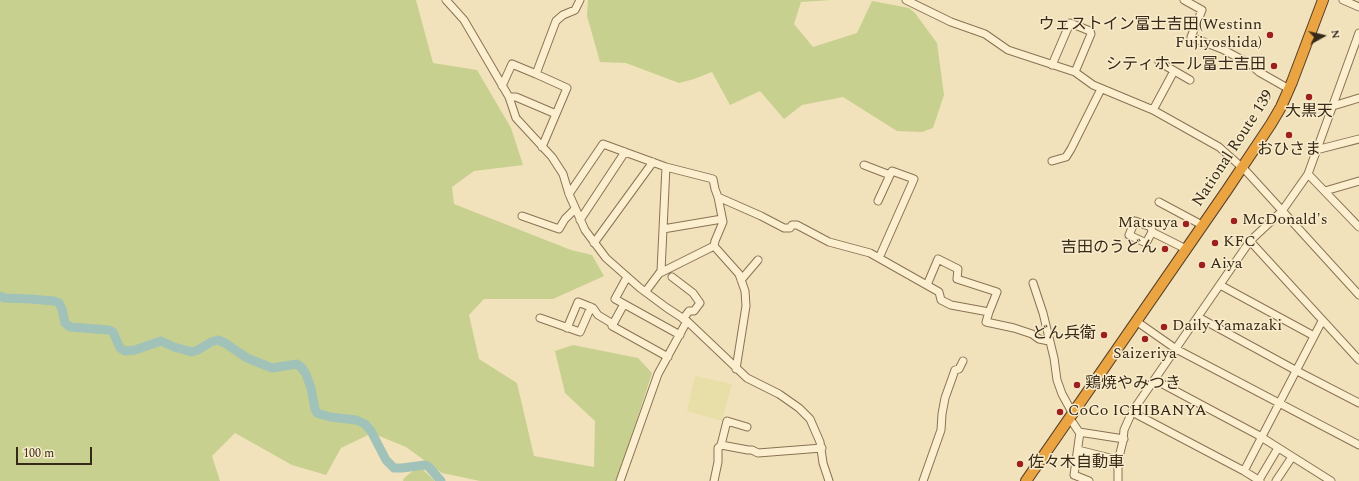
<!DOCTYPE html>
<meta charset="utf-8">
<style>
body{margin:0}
#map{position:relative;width:1359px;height:481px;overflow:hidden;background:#f1e2bb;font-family:Spectral,serif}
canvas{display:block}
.north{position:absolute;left:1303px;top:16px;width:40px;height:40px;-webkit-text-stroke:3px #f8eccb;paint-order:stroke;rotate:82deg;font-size:11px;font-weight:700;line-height:16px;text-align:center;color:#37291a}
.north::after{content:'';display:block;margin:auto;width:14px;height:18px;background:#37291a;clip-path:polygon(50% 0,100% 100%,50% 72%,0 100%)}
.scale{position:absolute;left:16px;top:447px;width:76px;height:18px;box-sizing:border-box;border:2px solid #37291a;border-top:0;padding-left:5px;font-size:12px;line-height:14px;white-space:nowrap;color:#37291a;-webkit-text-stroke:3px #f8eccb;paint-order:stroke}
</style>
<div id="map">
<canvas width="1359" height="481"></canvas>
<div class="north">N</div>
<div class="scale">100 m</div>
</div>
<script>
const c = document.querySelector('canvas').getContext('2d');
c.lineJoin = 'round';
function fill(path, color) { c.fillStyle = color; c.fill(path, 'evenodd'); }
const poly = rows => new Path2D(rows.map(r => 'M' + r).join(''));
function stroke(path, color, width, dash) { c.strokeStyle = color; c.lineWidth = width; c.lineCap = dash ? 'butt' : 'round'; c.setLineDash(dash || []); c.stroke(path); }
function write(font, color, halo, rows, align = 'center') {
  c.font = font + ' Spectral,"Noto Sans JP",serif'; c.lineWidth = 3; c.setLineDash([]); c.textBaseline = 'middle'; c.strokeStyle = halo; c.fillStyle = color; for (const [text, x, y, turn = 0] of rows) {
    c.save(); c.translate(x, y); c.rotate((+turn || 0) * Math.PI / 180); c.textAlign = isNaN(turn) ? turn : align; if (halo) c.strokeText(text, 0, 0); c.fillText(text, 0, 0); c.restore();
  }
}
fill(poly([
 [695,376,732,384,722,421,687,411]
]), '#e8dfa8');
fill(poly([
 [0,0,416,0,433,63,477,70,511,128,523,165,474,171,452,187,454,204,571,250,592,255,604,276,553,299,484,299,469,315,479,359,517,383,534,456,594,467,595,421,565,393,555,351,573,345,638,358,652,373,617,481,480,481,442,473,406,447,372,433,341,448,326,475,292,465,235,433,212,456,220,481,0,481],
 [588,0,831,0,801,2,794,24,813,47,857,33,872,1,909,8,915,13,937,43,944,95,933,128,922,132,897,131,843,97,802,105,784,119,760,91,730,105,712,72,694,79,679,83,626,63,600,62,587,16],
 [419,466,435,481,403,481,404,478]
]), '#c7d08e');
stroke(poly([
 [0,296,4,298,30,299,54,301,59,303,62,309,65,323,70,327,109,330,113,332,120,348,125,351,135,350,161,341,174,347,192,352,198,350,211,342,218,340,225,343,247,358,272,368,297,364,302,368,306,374,311,388,315,409,317,413,330,417,356,420,365,424,371,431,386,460,394,468,402,468,425,465,429,467,441,481]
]), '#a0c2b8', 9);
const minor = poly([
 [446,0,464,20,509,97,516,118,552,157,563,174,569,194,585,230,606,258,640,288,667,308,687,321,747,378,779,394,799,408,810,419,820,442,823,463,829,481],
 [906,0,951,22,985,34,1008,50,1075,72,1093,85,1153,110,1219,147,1246,171,1359,295],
 [1184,0,1202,10,1191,37,1222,49,1250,64,1259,72,1289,89],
 [1343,0,1359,7],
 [1159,62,1190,80],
 [1052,65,1070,23,1090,31,1091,34,1075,72],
 [502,86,512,64,536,74,556,21,563,15,575,10,580,0],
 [509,97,516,97,556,114,567,88,536,74],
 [1333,106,1359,98],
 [1153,110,1174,71],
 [542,147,556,114],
 [1316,150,1359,139],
 [1052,161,1066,157,1071,149,1101,89],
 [864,165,890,175,892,171,914,179,879,258],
 [1308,174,1359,227],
 [1325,191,1359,181],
 [569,194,603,144,666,167,713,179,715,189,718,197,723,222,715,241,714,246,739,274,745,291,746,306,736,369],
 [718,197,761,216,784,228,790,228,792,225,797,225,829,242,870,253,939,292,941,300,951,305,989,312,986,322,1014,328,1032,334,1039,339,1049,341],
 [878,201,890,175],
 [1159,202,1202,225],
 [522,216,559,229,565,219,575,209],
 [580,220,625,152],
 [663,229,722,219],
 [1152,232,1146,243,1129,235,1135,221,1151,227,1152,232,1186,249],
 [1250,241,1359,360],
 [594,243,653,162],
 [660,273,714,246],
 [627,277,615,299,680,335],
 [672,277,693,293,700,303,694,311,689,311,683,319],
 [741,280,758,260],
 [1033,283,1043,313,1054,358,1057,380,1062,394,1073,414],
 [927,285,938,259,958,269,957,279,997,292,989,312],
 [1220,285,1314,336],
 [646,291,661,271,666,167],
 [624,304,612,326,668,357],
 [1198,317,1297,371,1359,403],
 [540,318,580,332,591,307],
 [1136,321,1176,349,1359,445],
 [567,328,578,302,593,308,598,315,613,324],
 [1155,380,1258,435,1331,481],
 [1132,412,1244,471,1260,481],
 [1073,423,1079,432,1124,439],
 [1080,432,1074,475,1089,481],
 [721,445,748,450,752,450,758,453,822,448],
 [1078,450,1118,460],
 [1244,471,1322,321],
 [1259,480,1278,448],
 [620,481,658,374,687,321],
 [714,481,718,462,718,448,721,445,727,421,747,427],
 [923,481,941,430,942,414,945,398,955,370,959,369,963,361],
 [1118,481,1118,461,1123,441,1124,430,1132,412,1250,241,1282,211,1308,174,1359,33],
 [1276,481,1292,457]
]);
const highway = poly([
 [1026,481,1227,190,1271,124,1281,107,1292,82,1323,0]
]);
stroke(minor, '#8a7254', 9);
stroke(highway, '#573f29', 12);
stroke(minor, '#fcefcf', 7);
stroke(highway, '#eaa442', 10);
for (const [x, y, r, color] of [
 [1270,35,4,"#9e201e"],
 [1274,66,4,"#9e201e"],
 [1309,97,4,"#9e201e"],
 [1289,135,4,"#9e201e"],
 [1234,221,4,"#9e201e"],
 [1186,224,4,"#9e201e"],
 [1215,243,4,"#9e201e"],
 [1165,249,4,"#9e201e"],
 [1202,265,4,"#9e201e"],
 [1164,327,4,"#9e201e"],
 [1104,335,4,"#9e201e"],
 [1145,339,4,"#9e201e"],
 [1077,385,4,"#9e201e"],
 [1060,412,4,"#9e201e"],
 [1020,464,4,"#9e201e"]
]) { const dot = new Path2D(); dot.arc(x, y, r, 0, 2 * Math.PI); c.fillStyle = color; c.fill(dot); stroke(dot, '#f8eccb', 1.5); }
write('16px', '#37291a', '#f8eccb', [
 ["ウェストイン富士吉田(Westinn",1262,26,"right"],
 ["Fujiyoshida)",1262,44,"right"],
 ["シティホール富士吉田",1266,66,"right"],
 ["大黒天",1309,113,"center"],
 ["おひさま",1289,151,"center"],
 ["McDonald's",1242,221],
 ["Matsuya",1178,224,"right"],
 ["KFC",1223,243],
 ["吉田のうどん",1157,249,"right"],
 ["Aiya",1210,265],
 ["Daily Yamazaki",1172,327],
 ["どん兵衛",1096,335,"right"],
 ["Saizeriya",1145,355,"center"],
 ["鶏焼やみつき",1085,385],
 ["CoCo ICHIBANYA",1068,412],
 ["佐々木自動車",1028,464]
], 'left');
write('16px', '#37291a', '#f8eccb', [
 ["National Route 139",1234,149,-57]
]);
</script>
